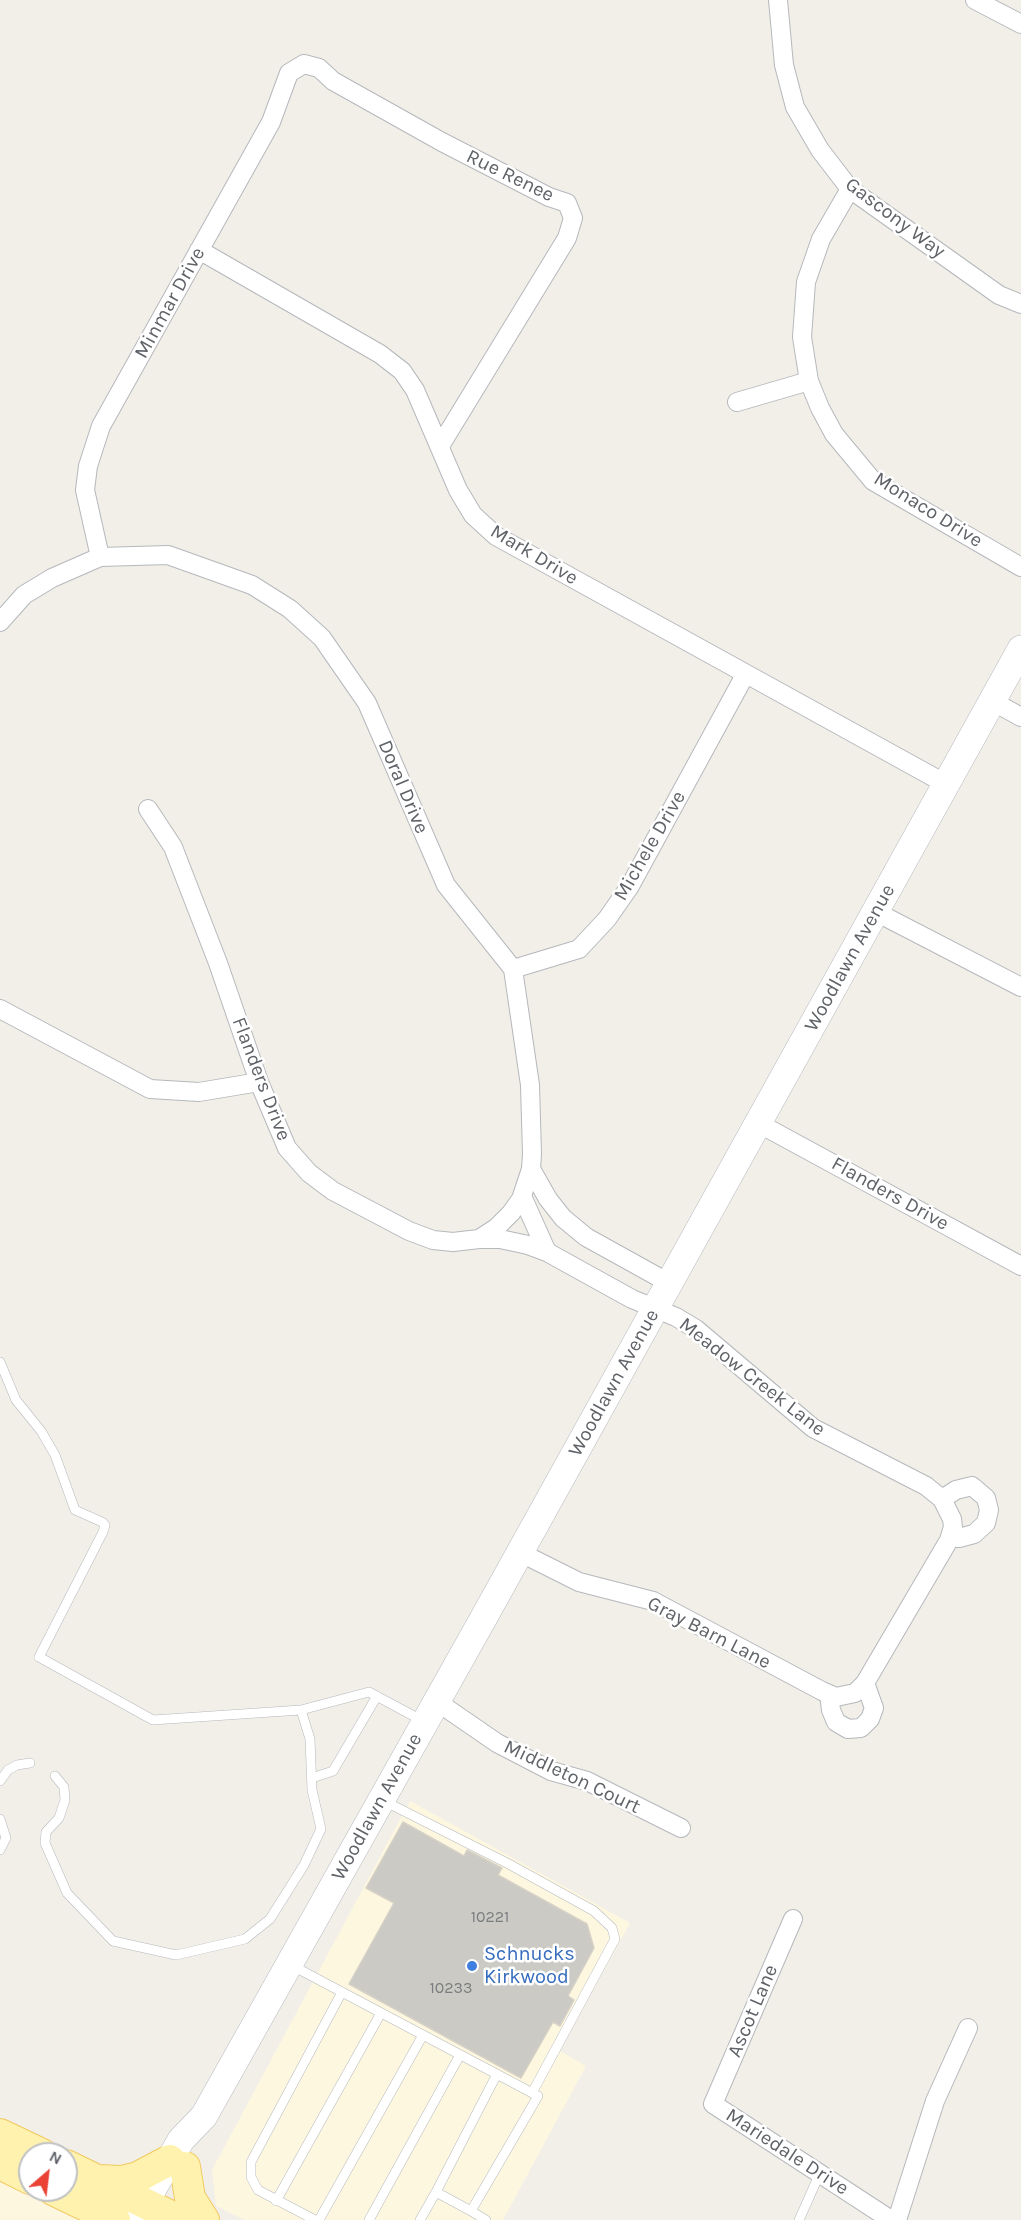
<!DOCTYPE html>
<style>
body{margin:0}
#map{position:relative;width:1021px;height:2220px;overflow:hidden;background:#f1efe8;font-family:Karla,sans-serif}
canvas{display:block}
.north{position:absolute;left:18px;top:2142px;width:60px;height:60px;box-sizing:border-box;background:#fff;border:2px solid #bfc1c3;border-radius:50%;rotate:28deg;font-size:16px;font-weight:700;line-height:24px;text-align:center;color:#5f6368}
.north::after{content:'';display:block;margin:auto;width:21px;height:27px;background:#ea4335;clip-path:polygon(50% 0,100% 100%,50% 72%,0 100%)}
</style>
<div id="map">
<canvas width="1021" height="2220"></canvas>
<div class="north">N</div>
</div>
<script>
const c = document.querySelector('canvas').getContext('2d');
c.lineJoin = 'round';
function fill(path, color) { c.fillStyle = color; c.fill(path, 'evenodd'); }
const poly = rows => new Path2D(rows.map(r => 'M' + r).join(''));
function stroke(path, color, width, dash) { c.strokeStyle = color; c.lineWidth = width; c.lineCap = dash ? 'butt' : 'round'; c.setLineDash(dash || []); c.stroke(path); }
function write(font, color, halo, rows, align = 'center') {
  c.font = font + ' Karla,sans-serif'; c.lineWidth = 5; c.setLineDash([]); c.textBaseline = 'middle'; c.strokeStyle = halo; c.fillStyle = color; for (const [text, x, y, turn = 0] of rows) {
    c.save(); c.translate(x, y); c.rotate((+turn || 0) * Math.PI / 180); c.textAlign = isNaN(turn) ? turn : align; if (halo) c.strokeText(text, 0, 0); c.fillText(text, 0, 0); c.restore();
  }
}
fill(poly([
 [410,1801,630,1923,560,2051,586,2066,503,2220,245,2220,216,2206,212,2170],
 [0,2174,69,2208,83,2220,0,2220]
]), '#fef7e0');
const building = poly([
 [403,1822,464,1856,467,1850,502,1868,498,1875,587,1924,594,1948,568,1996,574,2000,560,2026,553,2022,521,2078,349,1984,394,1903,366,1888,403,1822]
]);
fill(building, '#cccac5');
stroke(building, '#d6d1c6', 1.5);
const lane = poly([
 [0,1362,16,1400,41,1431,55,1455,75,1510,102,1522,105,1525,103,1532,39,1657,153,1720,301,1710],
 [55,1776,64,1787,65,1800,59,1818,46,1832,45,1843,67,1893,113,1941,176,1955,245,1939,270,1919,304,1865,321,1829,312,1790,310,1739,301,1710,369,1692,423,1721],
 [312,1778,333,1771,377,1696],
 [0,1781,8,1770,17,1765,30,1763],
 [384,1801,507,1863,594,1911,612,1928,615,1939,532,2093],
 [0,1819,6,1838,0,1850],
 [291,1965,538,2096,471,2211,436,2192,420,2220],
 [436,2192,497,2074],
 [276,2201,381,2013],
 [471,2211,486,2220],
 [315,2220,258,2190,251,2177,251,2162,342,1992],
 [319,2220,423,2035],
 [369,2220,460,2055],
 [799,2220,820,2173]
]);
const street = poly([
 [778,0,784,65,795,107,820,150,850,189,999,295,1021,304],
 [975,0,1021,24],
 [850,189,821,239,806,282,802,337,809,381,820,408,834,434,873,481,1021,567],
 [199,250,380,354,402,371,415,390,458,490,473,515,496,536,946,784],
 [737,402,809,381],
 [100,557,85,490,88,466,101,426,271,122,289,73,304,64,319,68,333,81,442,142,549,197,567,203,573,218,567,238,440,446],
 [0,622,24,595,52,578,100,557,168,555,252,585,290,609,322,638,367,703,446,885,513,969,530,1085,532,1154,531,1169,521,1199,511,1213,496,1228,479,1239,453,1242,433,1240,409,1231,333,1191,309,1173,287,1148,259,1082,218,963,173,847,148,809],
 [992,701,1021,717],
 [876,912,1021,987],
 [513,969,579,949,607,919,630,886,745,675],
 [0,1009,150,1089,199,1092,259,1082],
 [758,1123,1021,1266],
 [531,1169,548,1199,563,1218,586,1237,669,1283],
 [522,1196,547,1252],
 [479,1239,500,1239,528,1245,547,1252,632,1299,676,1317,696,1329,813,1428,926,1486,942,1499,952,1519,953,1527,949,1540,865,1683,855,1693,836,1697,822,1691,653,1601,579,1582,519,1552],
 [942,1499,956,1490,972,1486,986,1498,989,1510,986,1523,974,1534,959,1538,950,1537],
 [829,1694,831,1710,836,1722,848,1729,861,1728,870,1719,874,1708,865,1683],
 [436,1701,497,1743,551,1771,587,1781,681,1828],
 [793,1919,713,2104,891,2220],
 [897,2220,935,2101,968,2028]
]);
const secondary = poly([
 [135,2220,181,2140,204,2116,483,1619,1021,649]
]);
const primary = poly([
 [0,2134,42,2154],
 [0,2164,30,2179],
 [66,2165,179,2220],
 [185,2167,190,2198,204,2220],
 [99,2180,121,2181,138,2177,170,2160],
 [53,2190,115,2220]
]);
stroke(lane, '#b5b8bc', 10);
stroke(street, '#b5b8bc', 20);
stroke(secondary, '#b6babf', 28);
stroke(primary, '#f2c960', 32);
stroke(lane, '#fff', 9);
stroke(street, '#fff', 18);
stroke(secondary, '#fff', 27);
stroke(primary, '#fff2af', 30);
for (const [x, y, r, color] of [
 [472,1966,6,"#3f7fe0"]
]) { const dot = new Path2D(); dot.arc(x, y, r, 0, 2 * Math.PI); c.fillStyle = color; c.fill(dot); stroke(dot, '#fff', 2); }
write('16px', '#7a7d7f', null, [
 ["10221",490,1917],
 ["10233",451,1988]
]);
write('20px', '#5f6368', '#fff', [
 ["Rue Renee",510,176,26],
 ["Gascony Way",895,218,37],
 ["Minmar Drive",170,303,-61],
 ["Monaco Drive",928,510,32],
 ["Mark Drive",534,555,31],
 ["Doral Drive",403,787,67],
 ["Michele Drive",650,846,-60],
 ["Woodlawn Avenue",850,958,-61],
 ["Flanders Drive",261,1079,69],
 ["Flanders Drive",890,1194,29],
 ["Meadow Creek Lane",752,1377,38],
 ["Woodlawn Avenue",614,1383,-61],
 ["Gray Barn Lane",709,1633,27],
 ["Middleton Court",572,1777,25],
 ["Woodlawn Avenue",377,1807,-61],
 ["Ascot Lane",753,2011,-67],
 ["Mariedale Drive",787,2152,33]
]);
write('20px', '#366cbe', '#fff', [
 ["Schnucks",484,1954],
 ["Kirkwood",484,1977]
], 'left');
</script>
